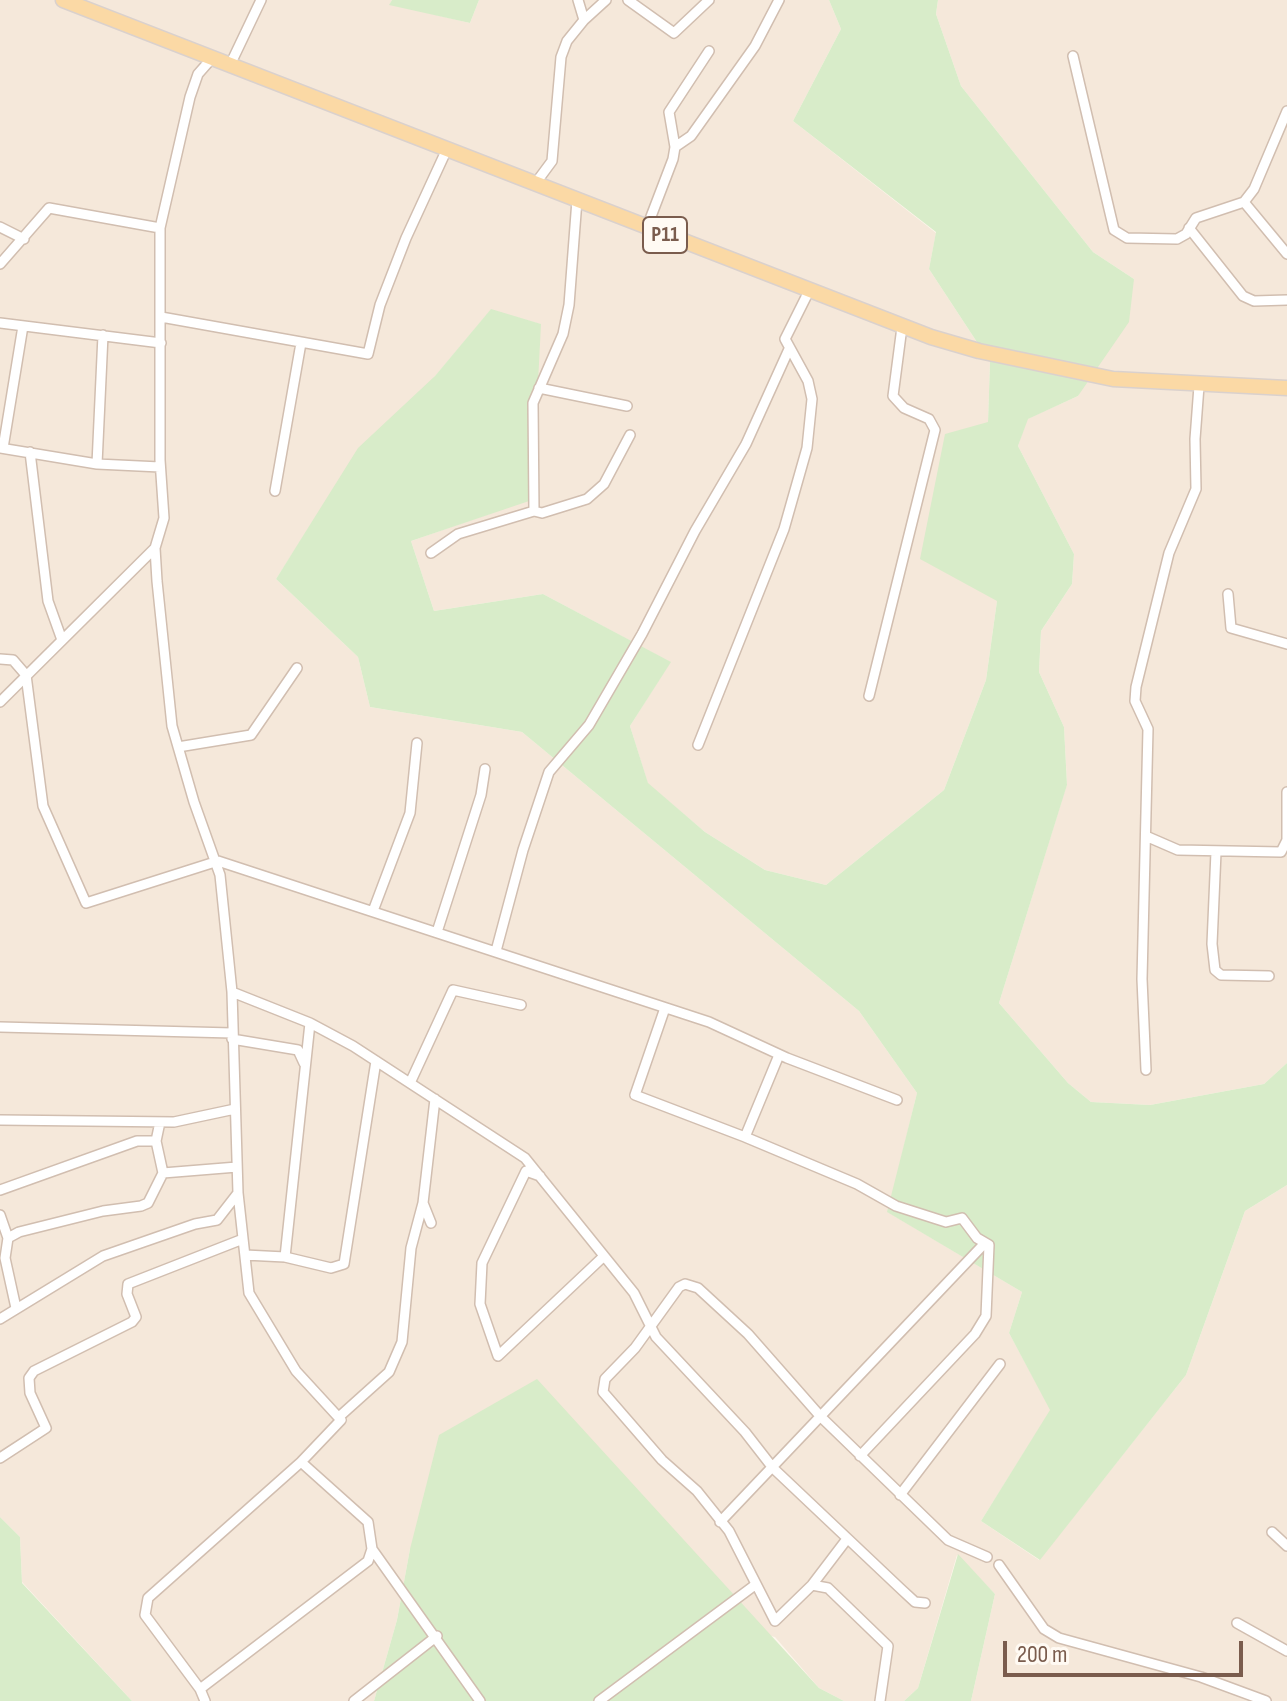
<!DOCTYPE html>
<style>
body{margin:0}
#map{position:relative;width:1287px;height:1701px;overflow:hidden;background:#fdf6ec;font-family:"Sofia Sans Condensed",sans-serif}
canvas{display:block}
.scale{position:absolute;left:1003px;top:1641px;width:240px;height:36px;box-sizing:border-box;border:4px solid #7a5c4d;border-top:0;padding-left:10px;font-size:24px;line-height:28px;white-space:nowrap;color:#7a5c4d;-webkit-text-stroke:6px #fffaf3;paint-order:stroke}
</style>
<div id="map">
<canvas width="1287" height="1701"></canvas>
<div class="scale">200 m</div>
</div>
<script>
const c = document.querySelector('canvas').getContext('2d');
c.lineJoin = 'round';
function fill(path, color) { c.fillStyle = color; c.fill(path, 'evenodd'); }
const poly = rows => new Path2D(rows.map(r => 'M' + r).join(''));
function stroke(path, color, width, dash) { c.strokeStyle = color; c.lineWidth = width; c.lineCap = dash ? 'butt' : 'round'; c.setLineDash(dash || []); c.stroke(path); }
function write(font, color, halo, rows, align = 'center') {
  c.font = font + ' "Sofia Sans Condensed",sans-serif'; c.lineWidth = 7; c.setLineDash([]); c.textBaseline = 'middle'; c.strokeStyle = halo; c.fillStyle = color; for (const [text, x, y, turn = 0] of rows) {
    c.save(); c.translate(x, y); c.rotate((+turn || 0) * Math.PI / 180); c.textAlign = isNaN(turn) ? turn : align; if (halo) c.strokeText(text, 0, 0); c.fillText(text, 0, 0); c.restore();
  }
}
fill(poly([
 [0,0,392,0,390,4,470,23,479,0,829,0,841,29,793,121,936,233,929,269,990,362,988,422,997,601,986,680,944,790,826,885,765,870,705,832,648,784,630,726,670,662,543,594,434,611,411,541,532,499,540,324,491,310,314,520,276,579,358,657,370,707,522,732,859,1011,917,1093,888,1212,1022,1292,1009,1333,1051,1410,981,1521,1039,1560,1186,1375,1245,1211,1287,1185,1287,1701,971,1701,995,1594,957,1555,918,1688,904,1701,844,1701,819,1688,775,1637,410,1549,397,1620,374,1701,132,1701,22,1582,20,1537,0,1517],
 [938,0,1287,0,1287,1063,1264,1084,1150,1105,1091,1102,1068,1083,999,1003,1067,784,1064,727,1039,672,1041,631,1072,584,1074,554,1018,446,1027,419,1078,396,1134,279,1093,252,961,86,936,14]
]), '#f5e8da');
fill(poly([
 [392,0,479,0,470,23,389,5],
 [829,0,938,0,936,14,961,86,1093,252,1134,279,1129,322,1078,396,1028,419,1018,446,1074,554,1072,584,1041,631,1039,672,1064,727,1067,785,999,1003,1068,1083,1091,1102,1150,1105,1264,1084,1287,1063,1287,1185,1245,1211,1186,1375,1040,1560,981,1521,1050,1410,1009,1333,1022,1292,887,1212,917,1093,859,1011,522,732,370,707,358,657,276,579,358,448,435,376,491,309,541,324,532,500,411,541,434,611,543,594,671,662,630,726,648,783,705,832,765,870,826,885,944,790,986,680,997,601,920,559,945,434,988,422,990,362,929,269,936,232,793,121,841,29],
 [537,1379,819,1688,844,1701,374,1701,397,1620,410,1549,439,1435],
 [0,1517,20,1537,22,1583,132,1701,0,1701],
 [958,1554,995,1594,971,1701,904,1701,918,1688]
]), '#d8ecc9');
const minor = poly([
 [578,0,584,20],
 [628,0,674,33,709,0],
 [1073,56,1114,230,1127,238,1177,239,1186,234,1196,218,1244,202,1254,189,1287,111],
 [231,63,261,0],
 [675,147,691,136,755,46,779,0],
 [535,184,552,161,561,57,567,41,584,20,606,0],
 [1244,202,1287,254],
 [0,227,24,239],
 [647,227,673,159,675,147,669,112,709,51],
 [1189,228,1243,296,1254,301,1287,300],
 [0,264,49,208,160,228],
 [161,317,368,354,380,305,406,238,447,149],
 [0,323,161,343],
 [539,388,627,406],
 [0,448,97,464,160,467],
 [3,448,23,326],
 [30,452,48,601,62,640],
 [97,464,103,335],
 [275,491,301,343],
 [534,511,542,513,587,499,604,484,630,435],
 [431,553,458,534,534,511,533,403,563,334,569,305,577,200],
 [1228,594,1231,628,1287,644],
 [0,659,13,660,26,675,43,806,86,903,218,861,709,1022,787,1058,897,1100],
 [869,696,935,430,929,419,904,408,893,396,902,327],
 [0,702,155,548],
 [698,745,784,529,807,448,812,399,808,381,785,339,809,291],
 [178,747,251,735,297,668],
 [1148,837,1178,850,1281,852,1287,840,1287,792],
 [1216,852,1212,944,1215,970,1221,975,1269,976],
 [373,911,410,813,417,743],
 [437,932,481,795,485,769],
 [496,951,523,850,549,772,589,725,642,634,695,531,746,444,789,349],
 [232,992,310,1023,353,1046,525,1158,634,1293,656,1337,745,1432,773,1468,902,1590,915,1602,925,1603],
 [665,1008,635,1095,745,1137,779,1055],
 [0,1027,232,1033],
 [232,1039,298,1050,304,1063],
 [1146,1070,1142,979,1148,729,1135,701,1136,687,1169,553,1196,489,1195,439,1199,386],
 [410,1083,453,990,521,1005],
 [0,1120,174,1122,235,1109],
 [160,1122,156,1141,163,1173],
 [745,1137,857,1184,896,1206,946,1222,962,1218,977,1238,989,1245,986,1316,975,1334,860,1456],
 [540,1176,526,1171,482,1263,480,1304,498,1356,603,1257],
 [0,1190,137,1141,156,1141],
 [0,1215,8,1238],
 [431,1223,423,1203,435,1099],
 [245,1255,285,1257,331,1268,344,1264,376,1061],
 [285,1257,310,1023],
 [16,1308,5,1258,8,1238,19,1232,103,1211,141,1206,148,1203,163,1173,237,1167],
 [0,1319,103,1256,195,1224,217,1220,238,1193],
 [340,1416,389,1372,402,1342,411,1248,423,1203],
 [0,1458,46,1428,30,1393,29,1378,34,1371,132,1322,136,1317,127,1294,128,1284,243,1239],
 [900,1495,1000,1364],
 [720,1522,985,1243],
 [1272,1532,1287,1546],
 [847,1539,812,1585,775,1621,729,1531,697,1491,662,1460,603,1392,605,1379,635,1348,679,1287,685,1284,698,1288,748,1334,821,1417,948,1540,987,1557],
 [372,1549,480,1701],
 [999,1565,1044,1629,1059,1638,1201,1677,1266,1701],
 [812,1585,828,1588,888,1646,880,1701],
 [1237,1623,1287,1651],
 [200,1689,368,1561,372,1549,368,1522,301,1462],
 [205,1701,200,1689,145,1615,148,1598,301,1462,341,1420,296,1371,249,1293,238,1193,232,992,220,875,194,802,172,726,157,581,155,548,164,518,160,460,160,228,190,97,198,74,213,57],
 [354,1701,437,1636],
 [599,1701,755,1585]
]);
const primary = poly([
 [63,0,931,337,979,351,1113,379,1287,388]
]);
stroke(minor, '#d1beb0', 12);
stroke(primary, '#dad1cd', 17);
stroke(minor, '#fff', 9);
stroke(primary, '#fbd9a5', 14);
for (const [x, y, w] of [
 [665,235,44]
]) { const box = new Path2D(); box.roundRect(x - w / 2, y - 18, w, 36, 6); c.fillStyle = '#fffaf3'; c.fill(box); stroke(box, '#7a5c4d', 2); }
write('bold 22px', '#7a5c4d', null, [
 ["P11",665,235]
]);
</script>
